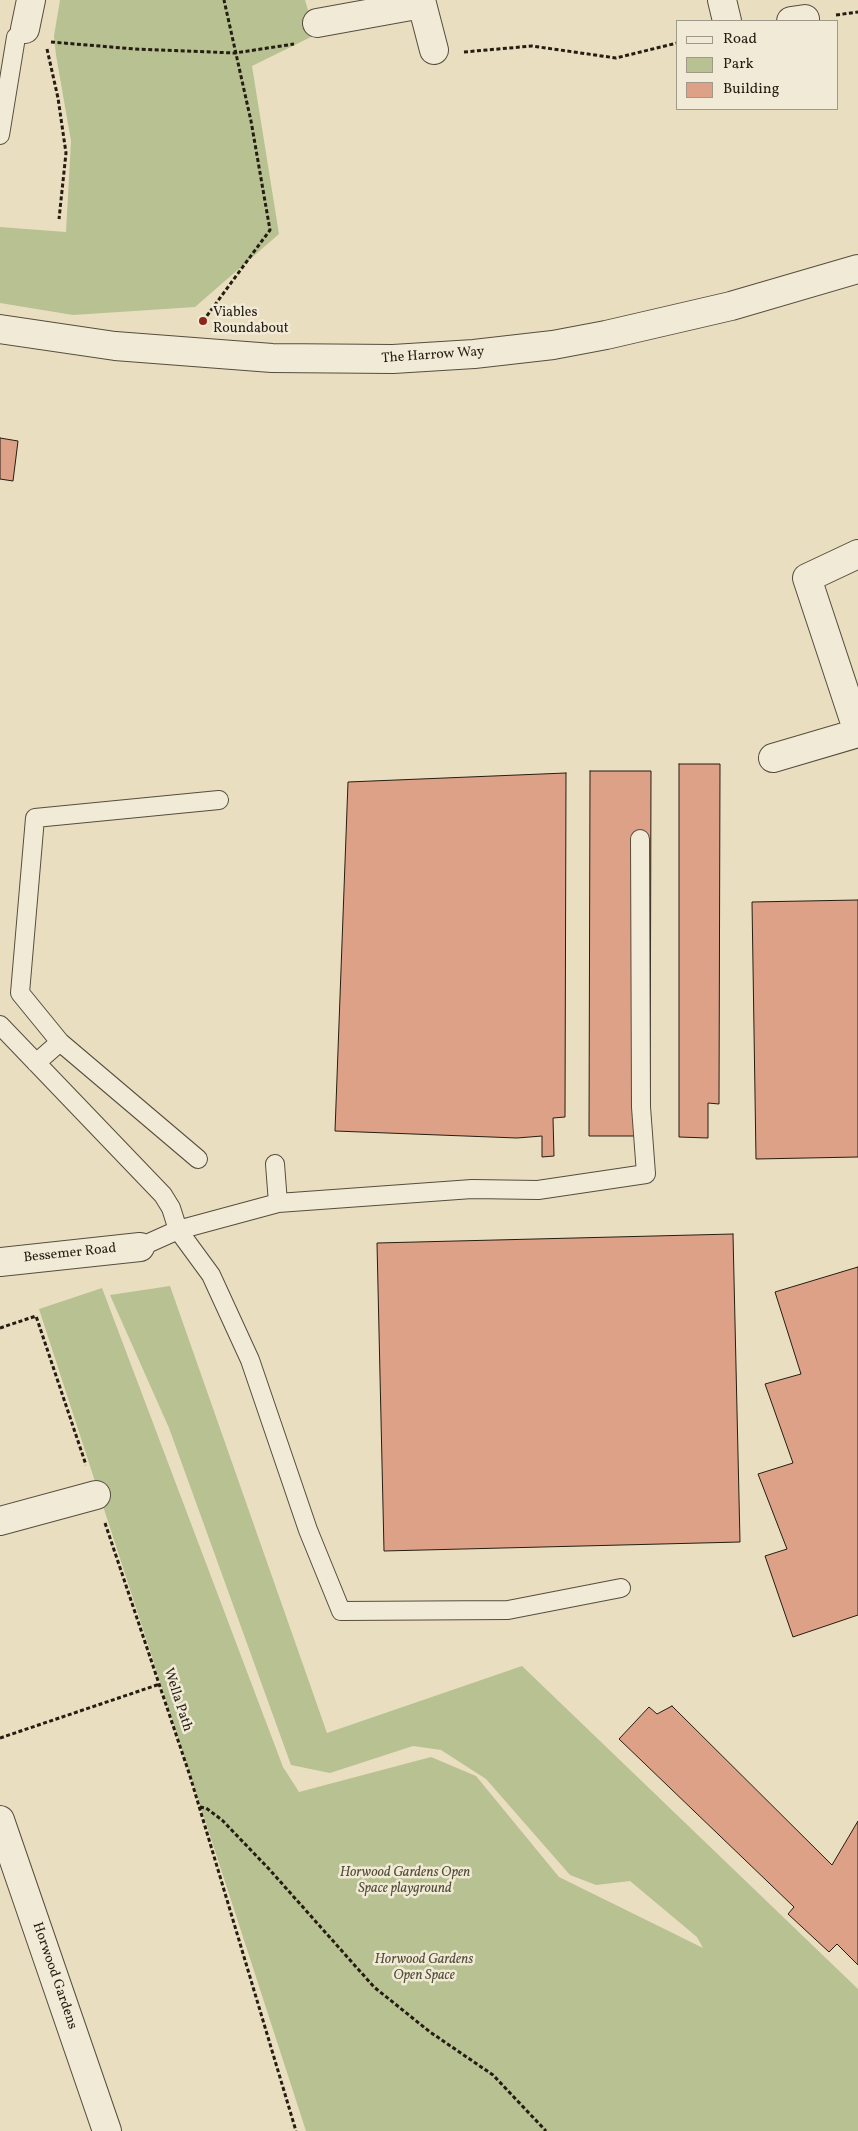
<!DOCTYPE html>
<style>
body{margin:0}
#map{position:relative;width:858px;height:2131px;overflow:hidden;background:#e9dec0;font-family:Vollkorn,serif}
canvas{display:block}
.legend{position:absolute;left:676px;top:20px;width:162px;height:90px;box-sizing:border-box;background:#f1ead6;border:1px solid #a09888;margin:0;padding:6px 9px;list-style:none;font-size:15px;color:#261d12}
.legend li{display:flex;align-items:center;gap:10px;height:25px}
.legend b{width:25px;border:1px solid #a09888}
</style>
<div id="map">
<canvas width="858" height="2131"></canvas>
<ul class="legend">
<li><b style="height:6px;background:#f1ead6"></b>Road</li>
<li><b style="height:14px;background:#b8c191"></b>Park</li>
<li><b style="height:14px;background:#dca187"></b>Building</li>
</ul>
</div>
<script>
const c = document.querySelector('canvas').getContext('2d');
c.lineJoin = 'round';
function fill(path, color) { c.fillStyle = color; c.fill(path, 'evenodd'); }
const poly = rows => new Path2D(rows.map(r => 'M' + r).join(''));
function stroke(path, color, width, dash) { c.strokeStyle = color; c.lineWidth = width; c.lineCap = dash ? 'butt' : 'round'; c.setLineDash(dash || []); c.stroke(path); }
function write(font, color, halo, rows, align = 'center') {
  c.font = font + ' Vollkorn,serif'; c.lineWidth = 5; c.setLineDash([]); c.textBaseline = 'middle'; c.strokeStyle = halo; c.fillStyle = color; for (const [text, x, y, turn = 0] of rows) {
    c.save(); c.translate(x, y); c.rotate((+turn || 0) * Math.PI / 180); c.textAlign = isNaN(turn) ? turn : align; if (halo) c.strokeText(text, 0, 0); c.fillText(text, 0, 0); c.restore();
  }
}
fill(poly([
 [60,0,305,0,315,35,252,66,279,234,195,307,73,315,0,303,0,227,66,232,71,141,56,55,54,36],
 [170,1286,327,1733,522,1666,858,1989,858,2131,306,2131,39,1309,102,1288,283,1767,299,1792,431,1757,476,1776,559,1877,703,1948,697,1937,630,1881,596,1885,570,1875,486,1779,441,1750,413,1746,330,1773,291,1765,169,1428,110,1295]
]), '#b8c191');
const building = poly([
 [0,438,18,441,13,481,0,479,0,438],
 [679,764,720,764,719,1104,708,1103,708,1138,679,1137,679,764],
 [590,771,651,771,650,1136,589,1136,590,771],
 [566,773,565,1117,553,1118,554,1156,542,1157,542,1136,517,1138,335,1131,348,782,566,773],
 [858,900,858,1157,756,1159,752,902,858,900],
 [733,1234,740,1542,384,1551,377,1243,733,1234],
 [858,1267,858,1615,793,1637,765,1556,787,1549,758,1474,793,1463,765,1384,801,1374,775,1292,858,1267],
 [672,1706,832,1865,858,1821,858,1965,837,1944,829,1952,788,1914,794,1907,619,1739,649,1707,657,1714,672,1706]
]);
fill(building, '#dca187');
stroke(building, '#261d12', 1);
const service = poly([
 [0,135,16,37,25,29],
 [0,1025,163,1195,171,1208,178,1230,211,1275,250,1360,308,1530,341,1611,508,1610,621,1588],
 [60,1042,198,1159],
 [36,1063,60,1042,20,993,35,818,219,800],
 [278,1203,472,1189,538,1190,646,1174,641,1107,640,839],
 [140,1247,178,1230,278,1203,275,1164]
]);
const minor = poly([
 [421,0,434,50],
 [722,0,727,21],
 [791,21,805,19],
 [317,23,422,4],
 [25,29,31,0],
 [858,554,807,578,858,732],
 [773,758,858,733],
 [0,1262,140,1247],
 [0,1521,96,1495],
 [0,1820,107,2131]
]);
const tertiary = poly([
 [0,329,115,346,272,358,393,359,474,354,553,345,606,335,731,306,858,269]
]);
stroke(service, '#574d3e', 20);
stroke(minor, '#574d3e', 30);
stroke(tertiary, '#574d3e', 30);
stroke(poly([
 [836,15,858,12],
 [51,42,135,49,235,53,294,44],
 [47,49,58,98,66,153,59,219],
 [464,52,532,46,616,58,677,43],
 [203,321,270,230,251,121,224,0],
 [0,1328,36,1316,86,1465],
 [105,1523,190,1776,296,2131],
 [0,1738,160,1684],
 [200,1807,206,1808,222,1820,269,1869,374,1987,430,2032,493,2075,546,2131]
]), '#261d12', 3, [4, 2.5]);
stroke(service, '#f1ead6', 18);
stroke(minor, '#f1ead6', 28);
stroke(tertiary, '#f1ead6', 28);
for (const [x, y, r, color] of [
 [203,321,5,"#8f2418"]
]) { const dot = new Path2D(); dot.arc(x, y, r, 0, 2 * Math.PI); c.fillStyle = color; c.fill(dot); stroke(dot, '#f1ead6', 2); }
write('14px', '#261d12', '#f1ead6', [
 ["Viables",213,313],
 ["Roundabout",213,329]
], 'left');
write('14px', '#261d12', '#f1ead6', [
 ["The Harrow Way",433,356,-4],
 ["Bessemer Road",70,1254,-6],
 ["Wella Path",177,1700,72],
 ["Horwood Gardens",54,1976,71]
]);
write('italic 14px', '#524e38', '#f1ead6', [
 ["Horwood Gardens Open",405,1873],
 ["Space playground",405,1889],
 ["Horwood Gardens",424,1960],
 ["Open Space",424,1976]
]);
</script>
